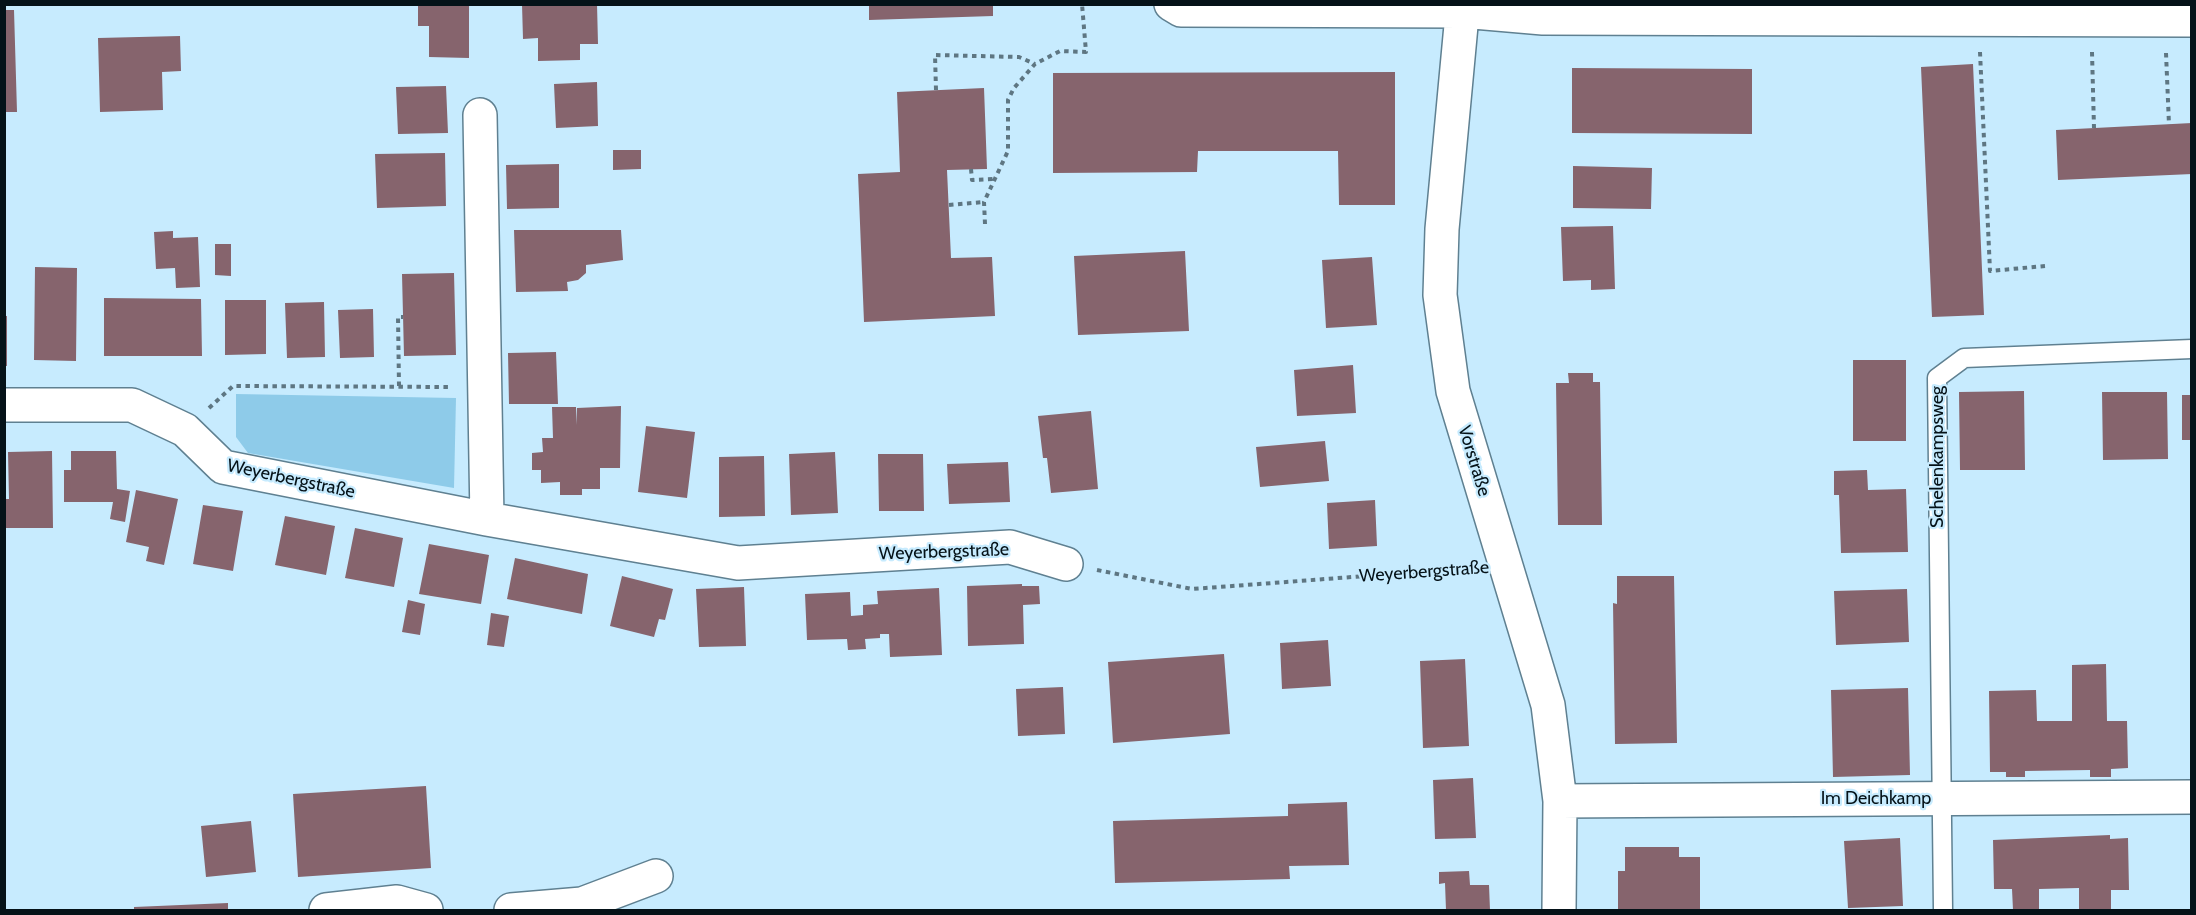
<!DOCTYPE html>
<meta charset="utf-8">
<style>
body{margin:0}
#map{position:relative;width:2196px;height:915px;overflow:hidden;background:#c7ebfe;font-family:Cabin,sans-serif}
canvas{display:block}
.frame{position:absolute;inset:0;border:6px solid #051218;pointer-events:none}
</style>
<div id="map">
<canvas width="2196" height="915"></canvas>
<div class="frame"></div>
</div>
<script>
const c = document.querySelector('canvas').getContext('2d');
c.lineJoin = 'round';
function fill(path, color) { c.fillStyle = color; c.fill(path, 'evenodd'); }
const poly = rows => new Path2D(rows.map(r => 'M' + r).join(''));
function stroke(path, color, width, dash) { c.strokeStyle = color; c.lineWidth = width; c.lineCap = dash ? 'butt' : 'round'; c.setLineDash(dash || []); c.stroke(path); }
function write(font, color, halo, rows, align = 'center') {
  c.font = font + ' Cabin,sans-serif'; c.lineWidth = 4.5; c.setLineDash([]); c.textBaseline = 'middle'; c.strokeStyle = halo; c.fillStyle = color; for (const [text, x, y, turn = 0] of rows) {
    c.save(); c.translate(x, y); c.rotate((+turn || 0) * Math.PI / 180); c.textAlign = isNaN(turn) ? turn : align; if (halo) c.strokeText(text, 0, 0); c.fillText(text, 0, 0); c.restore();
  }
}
fill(poly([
 [236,394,456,398,454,488,248,453,236,437]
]), '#8ecbe9');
fill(poly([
 [522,4,597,4,598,44,580,44,580,60,538,61,538,38,523,39],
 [869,4,993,4,993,16,869,20],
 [418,5,469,6,469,58,429,57,429,26,418,26],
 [4,10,14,10,17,112,4,112],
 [180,36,181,71,162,72,163,110,100,112,98,38],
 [1973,64,1984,315,1932,317,1921,67],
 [1572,68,1752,69,1752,134,1572,133],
 [1395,72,1395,205,1339,205,1338,151,1198,151,1197,172,1053,173,1053,73],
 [597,82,598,126,556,128,554,84],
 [446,86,448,133,398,134,396,87],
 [984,88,987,169,947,170,951,258,992,257,995,316,864,322,858,174,900,172,897,92],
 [2192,123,2192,174,2058,180,2056,130],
 [613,150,641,150,641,169,613,170],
 [445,153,446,206,377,208,375,154],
 [559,164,559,208,507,209,506,165],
 [1573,166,1652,168,1651,209,1573,208],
 [1613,226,1615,289,1591,290,1591,280,1563,281,1561,227],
 [514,230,621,230,623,260,586,265,586,273,578,280,567,282,568,291,516,292],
 [173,231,173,238,198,237,200,287,176,288,175,268,156,269,154,232],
 [215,244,231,244,231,276,215,275],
 [1185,251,1189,331,1078,335,1074,256],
 [1372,257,1377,325,1326,328,1322,260],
 [35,267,77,268,76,361,34,360],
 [454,273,456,355,404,356,402,274],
 [104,298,201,299,202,356,104,356],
 [225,300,266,300,266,354,225,355],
 [324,302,325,357,287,358,285,303],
 [373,309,374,357,340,358,338,310],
 [4,316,7,316,7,366,4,366],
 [556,352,558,404,509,404,508,353],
 [1853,360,1906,360,1906,441,1853,441],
 [1353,365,1356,413,1297,416,1294,370],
 [1568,373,1593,373,1593,382,1600,382,1602,525,1558,525,1556,383,1569,383],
 [2024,391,2025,470,1960,470,1959,392],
 [2102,392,2167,392,2168,459,2103,460],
 [2182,395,2192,395,2192,440,2182,440],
 [621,406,620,468,600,468,600,489,582,489,582,495,560,495,560,482,541,483,541,470,532,470,532,453,543,452,542,438,553,438,552,407,576,407,577,425,577,408],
 [1091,411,1098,489,1051,493,1047,458,1043,458,1038,416],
 [646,426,695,432,687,498,638,492],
 [1325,441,1329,481,1260,487,1256,447],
 [52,451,53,528,4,528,4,499,9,499,8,452],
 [71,451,116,451,117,489,130,491,125,522,110,519,113,502,64,502,64,470,71,470],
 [835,452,838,513,791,515,789,454],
 [878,454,923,454,924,511,879,511],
 [764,456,765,516,719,517,719,457],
 [1008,462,1010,502,949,504,947,464],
 [1867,470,1868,490,1906,489,1908,552,1841,553,1839,495,1834,495,1834,471],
 [136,490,178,499,164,565,146,561,149,547,126,542],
 [1375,500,1377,546,1329,549,1327,503],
 [203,505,243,511,233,571,193,564],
 [285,516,335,526,326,575,275,565],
 [355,528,403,538,394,587,345,578],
 [429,544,489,555,481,604,419,594],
 [515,558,588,574,582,614,507,599],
 [622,576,673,589,665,620,659,619,654,637,610,626],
 [1617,576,1674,576,1677,743,1615,744,1613,603,1617,604],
 [1022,584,1022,586,1039,586,1040,604,1023,605,1024,644,968,646,967,586],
 [744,587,746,646,699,647,696,589],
 [939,588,942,655,890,657,889,634,880,634,880,638,865,639,866,649,848,650,847,639,807,640,805,594,850,592,851,616,863,615,863,605,878,604,877,591],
 [1907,589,1909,642,1836,645,1834,591],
 [408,600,425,604,420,635,402,632],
 [491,613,509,616,504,647,487,645],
 [1328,640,1331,686,1282,689,1280,643],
 [1224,654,1230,734,1113,743,1108,662],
 [1465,659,1469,746,1423,748,1420,661],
 [2106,664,2107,721,2127,721,2128,768,2111,769,2111,777,2090,777,2090,770,2025,771,2025,777,2006,777,2006,772,1990,772,1989,691,2036,690,2037,721,2072,721,2072,665],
 [1063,687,1065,734,1018,736,1016,689],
 [1908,688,1910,775,1833,777,1831,690],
 [1473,778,1476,838,1435,839,1433,780],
 [426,786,431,868,298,877,293,794],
 [1347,802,1349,865,1289,866,1290,879,1115,883,1113,821,1288,816,1288,804],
 [251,821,256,872,206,877,201,826],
 [2110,835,2110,839,2128,838,2129,890,2111,890,2111,910,2079,910,2079,888,2039,889,2039,910,2013,910,2012,889,1994,889,1993,840],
 [1900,838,1903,906,1848,908,1844,841],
 [1625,847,1679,847,1679,857,1700,857,1700,910,1618,910,1618,871,1625,871],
 [1469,871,1470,885,1489,885,1490,910,1446,910,1445,883,1439,884,1439,872],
 [228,903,228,910,134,910,134,907]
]), '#86646d');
const lane = poly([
 [1943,910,1937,378,1964,358,2192,349]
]);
const street = poly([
 [1171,4,1181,10,1462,11,1543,18,2192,20],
 [1463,4,1442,229,1440,295,1453,391,1548,705,1560,801,1559,910],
 [480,115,487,519],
 [4,405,132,405,185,430,223,467,487,519,738,563,1010,547,1066,564],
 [1560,801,2192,797],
 [326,910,397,902,426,910],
 [511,910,582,904,656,876]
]);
stroke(lane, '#5f8091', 21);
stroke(street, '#5f8091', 36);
stroke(poly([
 [1980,52,1990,271,2045,266],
 [2092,52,2094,128],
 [2166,53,2169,125],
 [936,90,935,55,1019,57,1035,64],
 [971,169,972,180,995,179],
 [949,205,984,202],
 [985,224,984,202,1008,151,1008,100,1014,88,1035,64,1060,51,1086,52,1082,4],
 [399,386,398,317,403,317],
 [209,408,233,386,451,387],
 [1097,570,1192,589,1473,568]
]), '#5e7682', 4, [4.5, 4.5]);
stroke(lane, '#fff', 18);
stroke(street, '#fff', 33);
write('18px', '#051218', '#c7ebfe', [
 ["Schelenkampsweg",1938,457,-90],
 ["Vorstraße",1474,461,73],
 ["Weyerbergstraße",291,479,12],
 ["Weyerbergstraße",944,552,-2],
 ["Weyerbergstraße",1424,572,-4],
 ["Im Deichkamp",1876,799]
]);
</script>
